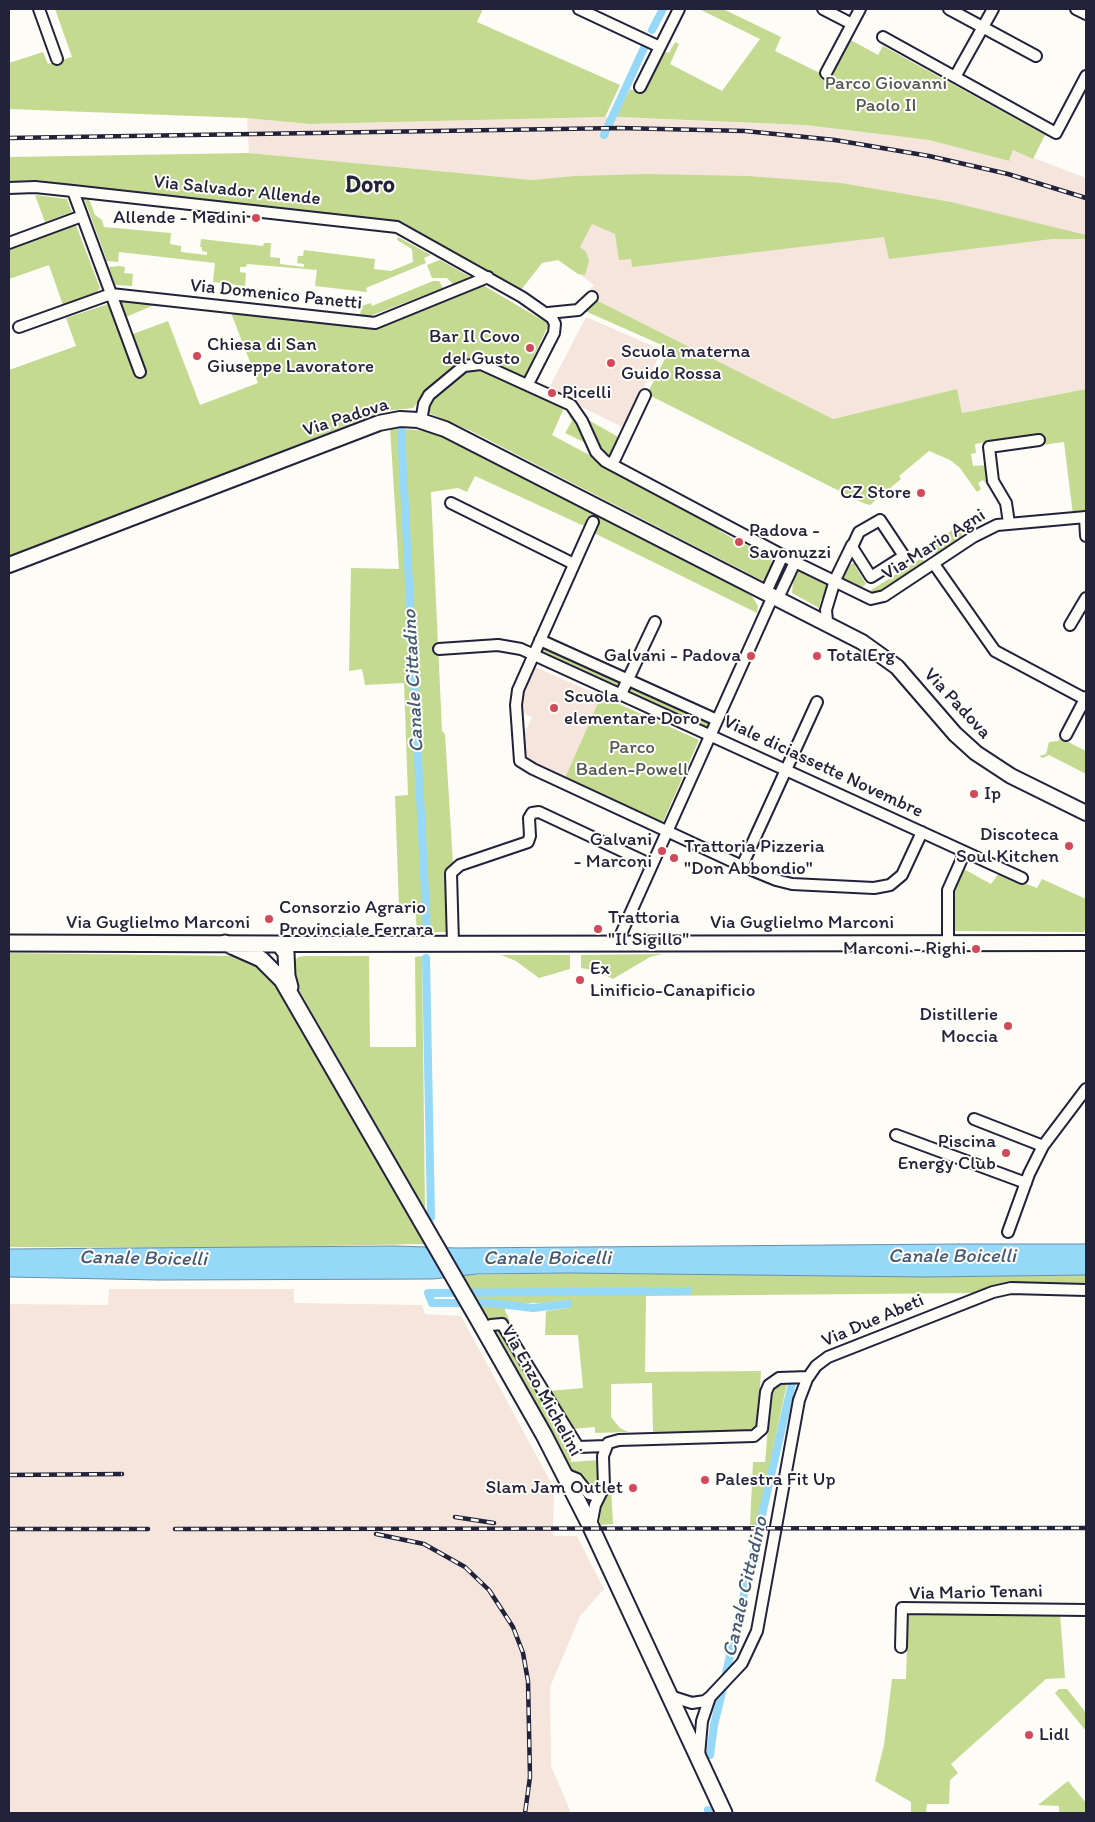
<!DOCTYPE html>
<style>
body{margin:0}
#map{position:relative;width:1095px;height:1822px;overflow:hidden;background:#fdfcf7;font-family:Itim,sans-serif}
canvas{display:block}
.frame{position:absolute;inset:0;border:10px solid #22223b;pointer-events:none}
</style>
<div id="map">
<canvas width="1095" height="1822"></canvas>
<div class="frame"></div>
</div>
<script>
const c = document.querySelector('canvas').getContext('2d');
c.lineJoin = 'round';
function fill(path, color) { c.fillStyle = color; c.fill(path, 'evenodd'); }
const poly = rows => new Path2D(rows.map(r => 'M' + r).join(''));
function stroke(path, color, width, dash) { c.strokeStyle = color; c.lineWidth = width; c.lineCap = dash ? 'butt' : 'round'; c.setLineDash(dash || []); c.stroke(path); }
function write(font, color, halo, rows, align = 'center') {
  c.font = font + ' Itim,sans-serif'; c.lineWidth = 4; c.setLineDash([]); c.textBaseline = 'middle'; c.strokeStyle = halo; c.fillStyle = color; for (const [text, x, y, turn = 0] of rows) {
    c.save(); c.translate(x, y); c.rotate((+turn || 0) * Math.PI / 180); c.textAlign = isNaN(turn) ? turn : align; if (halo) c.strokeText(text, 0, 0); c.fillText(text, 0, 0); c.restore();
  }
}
fill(poly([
 [605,117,805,125,929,140,1009,161,1013,150,1086,178,1086,389,961,413,957,389,833,419,594,299,587,292,594,285,536,244,564,178,533,180,249,153,247,118,310,124],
 [586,317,662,350,624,428,548,390],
 [533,666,601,696,565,778,529,761,524,756,521,740,532,717,519,711,518,701],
 [109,1289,294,1289,294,1303,422,1305,425,1314,461,1316,554,1488,553,1536,577,1536,604,1589,580,1616,550,1687,551,1766,571,1813,9,1813,9,1304,108,1305]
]), '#f6e5dd');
fill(poly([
 [55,9,483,9,477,22,620,85,605,117,310,124,246,118,9,109,9,63,43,52,48,64,72,57],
 [699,9,723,9,781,37,775,51,828,77,849,39,878,55,883,46,1045,135,1033,159,1013,150,1009,161,929,140,805,125,616,117,630,89,641,94,660,52,663,53,664,51,669,53,675,42,679,44,670,64,722,91,760,39],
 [249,153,533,180,575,176,647,174,747,176,841,183,951,202,1086,235,1086,239,1052,239,889,259,884,237,632,267,631,259,619,260,615,234,592,224,580,247,586,252,589,261,585,275,578,274,558,260,542,263,521,290,401,222,34,180,9,182,9,157],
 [35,195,67,199,72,212,45,222],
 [84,198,89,199,95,215,102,220,104,227,171,233,170,244,181,246,181,252,207,255,207,252,202,251,202,247,200,247,201,239,263,246,264,243,271,243,270,257,280,258,280,264,304,267,304,264,297,263,298,256,303,256,304,250,375,259,374,269,391,271,413,262,412,249,397,240,398,237,431,255,424,258,426,263,366,288,367,292,315,286,317,270,247,264,246,267,240,267,240,272,246,273,245,286,213,282,215,263,119,252,118,262,107,261],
 [76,225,100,288,93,296,64,308,49,265,9,279,9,249],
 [440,260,469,276,469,279,454,285,447,278,432,278,427,265],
 [119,266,125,267,124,273,133,274,132,286,115,285,109,267],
 [433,281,439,281,443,288,360,320,361,306,371,303,372,306],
 [481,284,549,324,523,379,481,358,467,358,427,391,413,408,384,411,9,557,9,370,76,346,66,318,108,304,135,375,146,370,133,334,168,321,200,405,258,383,230,310,377,326],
 [119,298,161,302,126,317],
 [594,299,833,419,957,389,962,413,1086,389,1086,514,1073,515,1064,442,1035,446,1033,435,975,444,976,453,971,454,973,466,988,465,990,481,988,486,983,480,978,483,981,489,977,492,960,468,950,460,929,451,899,476,901,479,870,505,863,503,647,394,667,355,664,346,585,311],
 [472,368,486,370,564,408,552,435,709,519,720,531,739,542,748,546,765,549,771,555,772,567,765,582,471,431,431,414,428,411,434,396,460,373],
 [570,413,578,421,588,444,565,433,572,421,569,416],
 [585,418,620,438,610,458,605,456,597,445],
 [390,428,429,431,463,446,686,558,752,596,758,606,757,613,592,532,597,522,587,517,584,526,475,476,467,492,458,488,431,492,442,731,445,734,453,864,446,875,450,932,417,932,415,907,399,907,395,796,408,795,404,683,365,685,362,669,349,671,351,568,399,569],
 [957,527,964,538,937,555,930,545],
 [922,558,926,564,877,594,868,592],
 [857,560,859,563,855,566,866,584,862,587,843,578,849,566],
 [801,567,828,579,823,600,821,599,819,608,792,593,793,581],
 [541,645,622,681,620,687,538,650],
 [628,685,709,722,707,727,626,690],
 [601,696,699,740,663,822,565,778],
 [1060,738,1086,751,1086,774,1049,755,1043,758,1039,756,1046,754,1049,742,1058,741],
 [962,868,991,884,999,873,1037,888,1042,879,1086,899,1086,927,1084,932,953,931,954,890],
 [9,953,236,956,253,959,277,984,426,1244,212,1248,9,1247],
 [662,954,650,957,613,979,598,971,581,968,581,955],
 [501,955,570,955,570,969,539,978,516,961],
 [305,956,369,956,370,1047,416,1047,415,957,422,956,425,1209,295,983,293,963,298,957],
 [569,1273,926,1277,1086,1275,1086,1286,994,1287,972,1293,646,1296,645,1372,761,1371,758,1425,749,1431,653,1432,652,1383,611,1384,611,1417,620,1428,628,1432,595,1433,595,1427,572,1429,549,1391,583,1388,578,1335,545,1335,546,1311,569,1308,568,1300,544,1303,505,1303,505,1311,510,1321,489,1321,462,1275],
 [493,1329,498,1329,562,1431,571,1451,571,1462,599,1460,599,1486,596,1489,591,1489,571,1471],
 [779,1383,787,1383,757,1525,750,1525,753,1462,765,1462,771,1393],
 [611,1487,613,1524,599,1525,602,1502],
 [908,1613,1060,1614,1065,1678,1046,1679,951,1764,958,1773,950,1780,949,1804,927,1804,926,1813,911,1813,911,1802,875,1781,884,1745,892,1679,906,1679],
 [1059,1689,1067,1689,1086,1713,1086,1731,1055,1693],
 [1068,1781,1086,1803,1086,1813,1059,1812,1059,1806,1038,1805]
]), '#c4da90');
const water = poly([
 [959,1244,1086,1244,1086,1275,926,1277,569,1273,477,1274,433,1279,159,1280,9,1277,9,1249,395,1246,457,1248,959,1244]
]);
fill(water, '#95d8f7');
stroke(water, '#678fac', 1);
stroke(poly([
 [652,30,663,9],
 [604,135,644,48],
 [401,430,427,931],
 [426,958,431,1217],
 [568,1304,533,1308,491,1303,432,1303,428,1293,688,1291],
 [726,1673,792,1383],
 [710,1755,714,1725,723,1688],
 [708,1810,709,1813]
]), '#95d8f7', 8);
const street = poly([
 [39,9,57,59],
 [579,9,660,47],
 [823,9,852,24],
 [949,9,1036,56],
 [1076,9,1086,14],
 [883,37,1056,133,1086,76],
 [826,73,860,9],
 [955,77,993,9],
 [640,87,679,9],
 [9,188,35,187,73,191,397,227,522,297,552,318,555,324,554,333,528,384],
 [73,191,140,372],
 [9,243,82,216],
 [548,313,578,310,592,297],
 [19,327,111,294,375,323,488,277],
 [421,421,424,404,429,395,464,366,481,364,571,405,582,421,596,452,605,461,795,562,871,599,884,596,973,537,997,525,1086,517],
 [612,465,645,395],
 [451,503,574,564],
 [1085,517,1086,536],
 [880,520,904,556,871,577,852,547,859,532,880,520],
 [593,522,518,690,516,705,520,761,533,769,742,866,776,880,792,884,874,888,890,885,902,875,922,832],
 [1009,523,1006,503,993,481,989,447,1039,440],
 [934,564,995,651,1085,699],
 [766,592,783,555],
 [778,598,795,562],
 [1070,625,1086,598],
 [832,626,827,621,826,610,835,580,852,545],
 [540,640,717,720],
 [439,649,498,645,521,649,1022,878],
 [621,694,655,622],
 [1066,735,1086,697],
 [742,866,817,702],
 [453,943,451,873,460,865,528,842,530,836,529,818,532,813,539,812,652,865],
 [617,943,773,596],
 [948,943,948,890,965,852],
 [974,1119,1043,1146],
 [896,1135,1026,1183],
 [1008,1232,1029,1174,1043,1146,1086,1089],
 [491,1325,502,1324,578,1447,606,1446],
 [565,1474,577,1479,589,1494,593,1495,601,1493],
 [591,1526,595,1505,604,1487,603,1456,608,1443,619,1440,754,1436,762,1429,766,1392,769,1385,779,1378,808,1377],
 [901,1647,902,1608,1086,1610],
 [670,1696,692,1703,705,1701,710,1697],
 [699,1755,702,1721,710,1697,742,1663,757,1631,799,1400,807,1379,816,1366,828,1357,993,1292,1011,1288,1086,1290]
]);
const secondary = poly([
 [9,565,379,423,400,419,418,420,445,429,862,642,897,667,955,734,976,753,1011,776,1086,813],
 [279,944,1086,943]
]);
const primary = poly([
 [9,943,279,944],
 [225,943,261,959,282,980,478,1319,544,1435,591,1527,724,1813],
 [279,944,286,953,287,976,290,987]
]);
stroke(street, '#22223b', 14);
stroke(secondary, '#22223b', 18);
stroke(primary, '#22223b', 19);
stroke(street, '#fdfcf7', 10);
stroke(secondary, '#fdfcf7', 14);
stroke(primary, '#fdfcf7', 15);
const rail = poly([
 [9,138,619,128,745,131,835,140,929,156,1008,174,1086,198],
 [9,1475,122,1474],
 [455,1517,494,1523],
 [9,1529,148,1529],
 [175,1529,1086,1528],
 [376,1534,424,1544,465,1567,489,1590,513,1627,523,1653,528,1681,530,1777,525,1813]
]);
stroke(rail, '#22223b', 4.5);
stroke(rail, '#fdfcf7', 2.5, [8]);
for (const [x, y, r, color] of [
 [256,218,5,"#d1495b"],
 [530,348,5,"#d1495b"],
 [197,356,5,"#d1495b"],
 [611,363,5,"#d1495b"],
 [552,393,5,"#d1495b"],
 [921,493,5,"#d1495b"],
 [739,542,5,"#d1495b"],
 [751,656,5,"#d1495b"],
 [817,656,5,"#d1495b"],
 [554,708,5,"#d1495b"],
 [974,794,5,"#d1495b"],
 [1069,846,5,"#d1495b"],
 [662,851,5,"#d1495b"],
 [674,858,5,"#d1495b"],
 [269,919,5,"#d1495b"],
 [598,929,5,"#d1495b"],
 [976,949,5,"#d1495b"],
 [580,980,5,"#d1495b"],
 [1008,1026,5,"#d1495b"],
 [1006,1153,5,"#d1495b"],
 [705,1480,5,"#d1495b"],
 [633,1488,5,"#d1495b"],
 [1029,1735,5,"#d1495b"]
]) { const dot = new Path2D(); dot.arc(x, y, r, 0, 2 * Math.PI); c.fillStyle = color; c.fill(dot); stroke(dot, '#fdfcf7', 2); }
write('19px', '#535954', '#fdfcf7', [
 ["Parco Giovanni",886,84],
 ["Paolo II",886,106],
 ["Parco",632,748],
 ["Baden-Powell",632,770]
]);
write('19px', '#22223b', '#fdfcf7', [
 ["Via Salvador Allende",237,191,6],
 ["Via Domenico Panetti",276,295,6],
 ["Via Padova",346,418,-18],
 ["Via Mario Agni",934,545,-32],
 ["Via Padova",957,704,47],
 ["Viale diciassette Novembre",823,767,25],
 ["Via Guglielmo Marconi",158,923],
 ["Via Guglielmo Marconi",802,923],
 ["Via Due Abeti",873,1321,-23],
 ["Via Enzo Michelini",541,1391,61],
 ["Via Mario Tenani",976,1593,-1]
]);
write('19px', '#22223b', '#fdfcf7', [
 ["Allende - Medini",246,218,"right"],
 ["Bar Il Covo",520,337,"right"],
 ["del Gusto",520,359,"right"],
 ["Chiesa di San",207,345],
 ["Giuseppe Lavoratore",207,367],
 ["Scuola materna",621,352],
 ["Guido Rossa",621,374],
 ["Picelli",562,393],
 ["CZ Store",911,493,"right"],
 ["Padova -",749,531],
 ["Savonuzzi",749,553],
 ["Galvani - Padova",741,656,"right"],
 ["TotalErg",827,656],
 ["Scuola",564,697],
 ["elementare Doro",564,719],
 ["Ip",984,794],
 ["Discoteca",1059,835,"right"],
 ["Soul Kitchen",1059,857,"right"],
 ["Galvani",652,840,"right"],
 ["- Marconi",652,862,"right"],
 ["Trattoria Pizzeria",684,847],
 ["\"Don Abbondio\"",684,869],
 ["Consorzio Agrario",279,908],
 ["Provinciale Ferrara",279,930],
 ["Trattoria",608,918],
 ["\"Il Sigillo\"",608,940],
 ["Marconi - Righi",966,949,"right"],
 ["Ex",590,969],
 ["Linificio-Canapificio",590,991],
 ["Distillerie",998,1015,"right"],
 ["Moccia",998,1037,"right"],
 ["Piscina",996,1142,"right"],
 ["Energy Club",996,1164,"right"],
 ["Palestra Fit Up",715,1480],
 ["Slam Jam Outlet",623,1488,"right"],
 ["Lidl",1039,1735]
], 'left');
write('italic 20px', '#445973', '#fdfcf7', [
 ["Canale Cittadino",414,681,-93],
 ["Canale Boicelli",952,1257],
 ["Canale Boicelli",143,1259,1],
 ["Canale Boicelli",547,1259],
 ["Canale Cittadino",746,1587,-77]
]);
write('bold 24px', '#22223b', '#fdfcf7', [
 ["Doro",370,186]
]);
</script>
